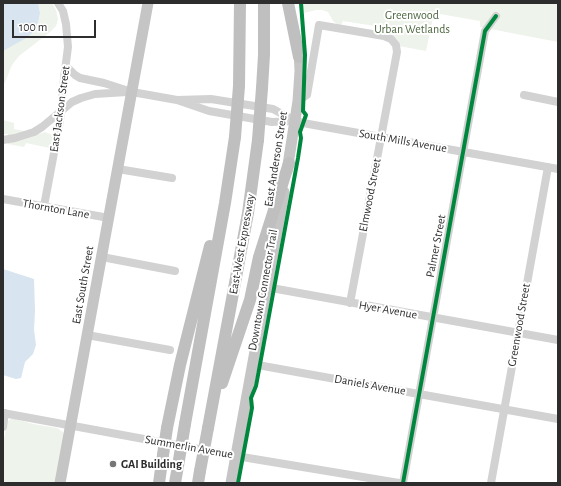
<!DOCTYPE html>
<style>
body{margin:0}
#map{position:relative;width:561px;height:486px;overflow:hidden;background:#fff;font-family:"Alegreya Sans",sans-serif}
canvas{display:block}
.frame{position:absolute;inset:0;border:4px solid #2d2d2d;pointer-events:none}
.scale{position:absolute;left:12px;top:20px;width:84px;height:18px;box-sizing:border-box;border:2px solid #2d2d2d;border-top:0;padding-left:5px;font-size:12px;line-height:14px;white-space:nowrap;color:#2d2d2d;-webkit-text-stroke:3px #fff;paint-order:stroke}
</style>
<div id="map">
<canvas width="561" height="486"></canvas>
<div class="frame"></div>
<div class="scale">100 m</div>
</div>
<script>
const c = document.querySelector('canvas').getContext('2d');
c.lineJoin = 'round';
function fill(path, color) { c.fillStyle = color; c.fill(path, 'evenodd'); }
const poly = rows => new Path2D(rows.map(r => 'M' + r).join(''));
function stroke(path, color, width, dash) { c.strokeStyle = color; c.lineWidth = width; c.lineCap = dash ? 'butt' : 'round'; c.setLineDash(dash || []); c.stroke(path); }
function write(font, color, halo, rows, align = 'center') {
  c.font = font + ' "Alegreya Sans",sans-serif'; c.lineWidth = 4; c.setLineDash([]); c.textBaseline = 'middle'; c.strokeStyle = halo; c.fillStyle = color; for (const [text, x, y, turn = 0] of rows) {
    c.save(); c.translate(x, y); c.rotate((+turn || 0) * Math.PI / 180); c.textAlign = isNaN(turn) ? turn : align; if (halo) c.strokeText(text, 0, 0); c.fillText(text, 0, 0); c.restore();
  }
}
fill(poly([
 [38,3,52,3,56,10,58,19,56,26,50,32,19,56,12,65,3,87,3,51,38,23,40,13],
 [302,3,558,3,558,42,480,27,480,21,434,13,426,51,399,46,393,36,394,29,343,21,341,25,337,24,333,21,328,12,322,10,316,10,304,13],
 [3,120,14,123,14,129,39,134,45,132,53,135,50,148,26,143,24,147,8,144,8,134,3,134],
 [12,418,33,424,57,428,63,432,64,434,56,483,3,483,3,445,7,422]
]), '#eef3eb');
fill(poly([
 [3,3,38,3,40,13,38,23,34,31,28,37,3,51],
 [3,269,34,279,35,311,34,330,36,345,33,354,25,362,21,378,16,379,3,375]
]), '#d8e4ef');
stroke(poly([
 [66,66,75,75,80,78,104,83,132,92,177,100,209,111,272,122,294,121],
 [524,95,558,102],
 [177,100,211,99,273,109,295,121,303,123,558,169],
 [298,101,307,95,319,25,384,36,391,39,396,45,397,52,350,303],
 [3,140,15,138,34,132,42,127,72,102,81,98,95,94,127,92],
 [118,169,172,178],
 [3,199,109,218],
 [44,206,60,121,64,78,68,47,66,24,63,11,58,3],
 [102,257,175,271],
 [266,287,558,340],
 [87,335,170,350],
 [252,364,558,419],
 [3,413,236,456,399,483],
 [3,427,5,413],
 [403,483,485,31,496,16],
 [491,483,548,167]
]), '#d2d2d2', 8);
stroke(poly([
 [287,171,298,101,300,71,299,49],
 [60,483,148,3],
 [231,483,284,192]
]), '#c5c5c5', 11);
stroke(poly([
 [288,3,299,57],
 [239,86,240,3],
 [262,88,264,55,264,3],
 [222,383,250,300,259,257,289,163],
 [185,424,225,203,235,137],
 [167,428,180,365,210,246],
 [208,428,248,213,258,140],
 [159,483,163,455],
 [175,483,178,466],
 [198,483,200,471]
]), '#bfbfbf', 12);
stroke(poly([
 [235,137,239,86],
 [258,140,262,88],
 [163,455,167,428],
 [178,466,185,424],
 [200,471,208,428]
]), '#bfbfbf', 12);
stroke(poly([
 [238,483,252,408,251,398,256,386,298,158,301,138,300,132,306,115,303,111,305,55,301,3],
 [403,483,485,31,496,16]
]), '#00873e', 4);
for (const [x, y, r, color] of [
 [113,464,4,"#767676"]
]) { const dot = new Path2D(); dot.arc(x, y, r, 0, 2 * Math.PI); c.fillStyle = color; c.fill(dot); stroke(dot, '#fff', 1.5); }
write('12px', '#4c653e', '#fff', [
 ["Greenwood",412,15],
 ["Urban Wetlands",412,29]
]);
write('12px', '#2d2d2d', '#fff', [
 ["East Jackson Street",60,109,-82],
 ["South Mills Avenue",403,141,10],
 ["East Anderson Street",276,159,-81],
 ["Elmwood Street",370,195,-79],
 ["Thornton Lane",56,209,10],
 ["East-West Expressway",242,244,-80],
 ["Palmer Street",436,246,-79],
 ["East South Street",83,285,-80],
 ["Downtown Connector Trail",263,290,-80],
 ["Hyer Avenue",388,310,10],
 ["Greenwood Street",519,325,-80],
 ["Daniels Avenue",370,385,10],
 ["Summerlin Avenue",189,447,10]
]);
write('bold 12px', '#2d2d2d', '#fff', [
 ["GAI Building",121,464]
], 'left');
</script>
